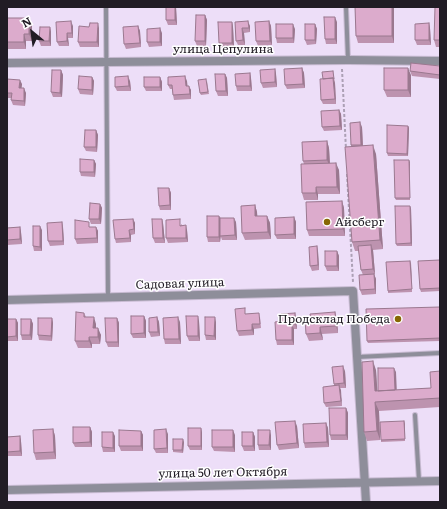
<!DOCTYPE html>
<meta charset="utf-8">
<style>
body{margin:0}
#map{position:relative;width:447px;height:509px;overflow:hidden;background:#eddef8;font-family:Literata,serif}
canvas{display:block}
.frame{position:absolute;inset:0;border:8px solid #211c25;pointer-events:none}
.north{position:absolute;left:12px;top:12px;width:40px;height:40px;-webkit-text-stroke:3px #fff;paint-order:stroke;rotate:331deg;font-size:11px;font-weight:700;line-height:16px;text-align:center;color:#211c25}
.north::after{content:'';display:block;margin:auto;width:14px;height:18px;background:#211c25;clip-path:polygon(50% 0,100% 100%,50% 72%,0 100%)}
</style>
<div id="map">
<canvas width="447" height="509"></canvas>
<div class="frame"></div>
<div class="north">N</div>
</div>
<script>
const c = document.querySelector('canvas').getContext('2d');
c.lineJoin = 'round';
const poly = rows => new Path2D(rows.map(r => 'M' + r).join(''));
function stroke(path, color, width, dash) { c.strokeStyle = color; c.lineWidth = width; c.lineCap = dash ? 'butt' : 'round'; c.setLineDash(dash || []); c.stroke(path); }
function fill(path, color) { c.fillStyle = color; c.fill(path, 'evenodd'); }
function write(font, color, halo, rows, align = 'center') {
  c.font = font + ' Literata,serif'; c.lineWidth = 3; c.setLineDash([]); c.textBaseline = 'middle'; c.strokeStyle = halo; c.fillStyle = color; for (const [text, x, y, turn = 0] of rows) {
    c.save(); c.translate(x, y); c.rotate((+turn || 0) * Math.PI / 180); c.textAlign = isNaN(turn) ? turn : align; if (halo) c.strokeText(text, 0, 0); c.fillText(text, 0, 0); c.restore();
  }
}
const lane = poly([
 [106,7,108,297],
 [346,7,348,60],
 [357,357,440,353],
 [415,415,419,481]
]);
const street = poly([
 [7,63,107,62,348,60,440,61],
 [7,300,353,291,366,502],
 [7,490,440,481]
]);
stroke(lane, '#c8bbd2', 6);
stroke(street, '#c8bbd2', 10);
stroke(poly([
 [342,69,346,150],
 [347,174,353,282]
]), '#aca0b5', 2, [3, 2]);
stroke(lane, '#8e8e9a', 4);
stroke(street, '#8e8e9a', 8);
fill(poly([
 [166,7,176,7,177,25,168,25,166,20],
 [355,7,394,7,394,43,358,43,356,36],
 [440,7,440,47,436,47,434,40],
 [205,15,207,20,206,46,197,46,195,41],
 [7,18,29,18,32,25,32,41,26,41,26,49,7,49],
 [269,21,271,26,272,45,258,46,256,41],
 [232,22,233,27,234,47,220,48,219,43],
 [235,22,250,26,250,32,244,33,245,45,238,45,236,41],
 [337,22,337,44,326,44,325,39],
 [429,23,430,28,431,45,417,45,415,40],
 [315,24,317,29,316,44,307,45,305,40],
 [73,26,73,38,68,38,69,46,59,46,57,42],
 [138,26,140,31,141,47,126,49,124,44],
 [50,27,51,32,51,46,41,46,39,41],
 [89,27,99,28,99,47,80,47,78,42],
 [295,29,294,43,277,43,276,38],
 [162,33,162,46,149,47,147,42],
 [440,66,440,79,412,76,410,71],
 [302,68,304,73,305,88,287,89,285,85],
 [275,69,276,74,277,87,263,88,261,83],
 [61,70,63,75,62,97,53,97,51,92],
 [333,71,335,83,336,104,323,104,321,100,323,79],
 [250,73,251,78,252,91,237,91,236,86],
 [225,74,227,78,228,96,218,96,216,91],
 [411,75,411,97,387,97,384,90],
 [92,77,94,81,93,95,80,94,78,89],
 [160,77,162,82,162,91,146,91,144,87],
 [7,79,22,84,21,88,26,93,25,106,13,105,11,100,12,98,7,98],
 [130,81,131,91,117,91,115,87],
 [187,81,187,86,191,90,191,99,174,100,173,95,172,89,170,89,168,85],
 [207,81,209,94,201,95,200,93],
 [339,110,341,114,342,130,324,131,322,127],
 [408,126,409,128,408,156,388,156,387,153],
 [362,127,363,146,376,154,383,249,373,250,375,274,374,274,376,279,376,294,362,295,360,290,363,275,361,270,359,251,355,251,352,242,351,147,351,145],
 [96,130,98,135,97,152,86,151,84,147],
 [327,141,329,148,330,163,339,170,340,194,318,194,318,200,304,200,302,193,304,164,303,161],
 [94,160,96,164,95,177,81,176,80,172],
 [410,162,410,200,396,200,395,198],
 [169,188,171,193,171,210,160,210,159,206],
 [342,201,344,208,345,236,309,236,307,230],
 [100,204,102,208,101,224,91,224,89,219],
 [255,205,257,212,257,216,267,216,270,223,271,239,245,240,242,233],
 [411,208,412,246,397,246,396,244],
 [219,216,220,218,236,222,237,240,222,240,221,237,220,242,208,242,207,237],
 [294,217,296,222,296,239,277,239,275,235],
 [133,219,135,223,135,234,131,235,131,242,116,243,115,239],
 [162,219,163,223,165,243,155,243,153,238],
 [62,222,63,227,64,245,50,246,48,241],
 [182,224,182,226,187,230,188,242,168,243,166,238],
 [20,227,21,232,22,244,7,245,7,228],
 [91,227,96,227,98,231,98,243,77,244,75,239],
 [42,230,42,251,34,251,33,246],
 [317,246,318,251,319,270,312,271,310,266],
 [337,251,339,256,339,271,327,271,325,266],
 [440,260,440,291,421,292,420,289],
 [411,263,412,292,388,293,388,291],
 [440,307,440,341,368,343,367,341],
 [335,312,337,319,338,333,322,334,323,340,309,341,306,334,311,319],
 [84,313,86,317,96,324,96,328,101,335,100,344,92,344,92,348,78,348,75,341],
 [295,313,296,318,297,329,294,329,294,345,277,345,276,340,281,321],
 [247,314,260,317,261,328,254,329,254,335,239,336,237,331],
 [144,316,146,321,146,338,133,338,131,334],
 [157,317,159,322,160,336,151,337,149,332],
 [52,318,53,323,52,341,39,340,38,335],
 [117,318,119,323,119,347,108,347,106,342],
 [7,319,16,319,18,323,18,341,7,341],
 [31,319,33,324,32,340,22,340,21,335],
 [199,321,200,341,189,341,187,336],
 [180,322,181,344,165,344,164,339],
 [216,322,216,340,206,340,205,335],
 [376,370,377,391,378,391,396,372,396,390,431,388,440,371,440,407,379,411,380,440,367,441,364,432],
 [345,371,346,388,340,388,342,406,326,407,324,403,334,385,334,384],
 [346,408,348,413,348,440,331,440,330,435],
 [404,421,405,424,405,441,381,442,381,440],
 [326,423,328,428,329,447,305,448,304,443],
 [297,426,299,448,279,450,277,445],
 [90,427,92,432,92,447,75,447,73,443],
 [201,428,202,433,202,450,190,450,188,446],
 [53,429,55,436,56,459,36,460,34,453],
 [141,431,143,435,143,451,121,451,119,446],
 [253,432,255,437,255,451,244,451,242,446],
 [168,434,168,453,156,453,154,449],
 [235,435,235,452,214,451,212,447],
 [271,435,271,450,259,450,258,445],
 [20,436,21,441,22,456,7,456,7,437],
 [115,436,115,452,103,452,102,447],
 [184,442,183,453,173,452,173,450]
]), '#bd93af');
fill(poly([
 [175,7,176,7,177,25,175,20],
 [392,7,394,7,394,43,392,36],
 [205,15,207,20,206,46,205,41],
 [335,17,337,22,337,44,335,39],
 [29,18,32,25,32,41,29,34],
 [71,21,73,26,73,38,72,33],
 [248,21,250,26,250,32,249,28],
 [269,21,271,26,272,45,270,41],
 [232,22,233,27,234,47,232,43],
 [98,23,99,28,99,47,97,42],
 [429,23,430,28,431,45,429,40],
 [293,24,295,29,294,43,293,38],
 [315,24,317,29,316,44,315,40],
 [138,26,140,31,141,47,140,43],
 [50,27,51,32,51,46,49,41],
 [160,28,162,33,162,46,160,42],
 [242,28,244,33,245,45,243,40],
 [67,33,68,38,69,46,67,41],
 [24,34,26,41,26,49,24,42],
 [302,68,304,73,305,88,303,84],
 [408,68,411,75,411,97,408,90],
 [275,69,276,74,277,87,275,82],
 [61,70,63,75,62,97,60,93],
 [250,73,251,78,252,91,250,86],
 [225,74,227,78,228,96,226,91],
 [128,76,130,81,131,91,129,86],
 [185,76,187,81,188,90,186,86],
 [92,77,94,81,93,95,92,90],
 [160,77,162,82,162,91,160,87],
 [333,78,335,83,336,104,335,99],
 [20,80,22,84,21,93,19,88],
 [189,86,191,90,191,99,190,94],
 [24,88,26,93,25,106,24,101],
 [339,110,341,114,342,130,340,126],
 [360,122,362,127,363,149,361,145],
 [408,126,409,128,408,156,407,154],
 [96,130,98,135,97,152,96,147],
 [327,141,329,148,330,167,327,160],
 [373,145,376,154,383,249,380,240],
 [94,160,96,164,95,177,94,172],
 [409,160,410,162,410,200,410,198],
 [336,163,339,170,340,194,337,187],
 [316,187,318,194,318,200,316,193],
 [169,188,171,193,171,210,170,205],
 [342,201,344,208,345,236,343,229],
 [100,204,102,208,101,224,99,219],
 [255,205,257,212,258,223,255,216],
 [410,206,411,208,412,246,411,243],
 [219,216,221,221,220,242,219,237],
 [267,216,270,223,271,239,268,232],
 [294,217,296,222,296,239,294,234],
 [234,218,236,222,237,240,235,235],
 [133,219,135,223,135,234,134,229],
 [162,219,163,223,165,243,163,238],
 [62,222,63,227,64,245,63,241],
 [186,225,187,230,188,242,186,238],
 [40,226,42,230,42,251,40,247],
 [20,227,21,232,22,244,20,239],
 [96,227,98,231,98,243,97,238],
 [129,230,131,235,131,242,130,238],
 [371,245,373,250,375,274,373,269],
 [317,246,318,251,319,270,318,265],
 [337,251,339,256,339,271,337,266],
 [410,261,411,263,412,292,412,289],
 [374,274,376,279,376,294,375,289],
 [335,312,337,319,338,333,336,326],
 [295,313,296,318,297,329,295,324],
 [144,316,146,321,146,338,144,333],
 [198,316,199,321,200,341,198,336],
 [94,317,96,324,96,335,93,328],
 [157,317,159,322,160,336,158,332],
 [178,317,180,322,181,344,179,339],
 [215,317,216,322,216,340,214,336],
 [52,318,53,323,52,341,51,336],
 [117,318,119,323,119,347,118,342],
 [16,319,18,323,18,341,16,336],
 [31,319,33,324,32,340,30,335],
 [252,324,254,329,254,335,252,330],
 [292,324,294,329,294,345,292,340],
 [320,327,322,334,323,340,320,333],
 [98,328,101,335,100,344,98,337],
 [89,337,92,344,92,348,89,341],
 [373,361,376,370,378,400,375,391],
 [343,366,345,371,346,388,344,383],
 [394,368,396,372,397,395,395,390],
 [339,385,341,390,342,406,341,401],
 [375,402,379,411,380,440,377,431],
 [346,408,348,413,348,440,346,435],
 [295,421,297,426,299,448,297,443],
 [404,421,405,424,405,441,405,439],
 [326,423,328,428,329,447,327,442],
 [90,427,92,432,92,447,90,442],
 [201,428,202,433,202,450,201,446],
 [53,429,55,436,56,459,54,452],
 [166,429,168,434,168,453,167,448],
 [233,430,235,435,235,452,233,447],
 [270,430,271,435,271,450,269,445],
 [141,431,143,435,143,451,141,446],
 [113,432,115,436,115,452,113,448],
 [253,432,255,437,255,451,253,446],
 [20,436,21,441,22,456,20,451],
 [183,439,184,442,183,453,182,450]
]), '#9a788f');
const building = poly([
 [166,7,175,7,175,20,166,20,166,7],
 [355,7,392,7,392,36,356,36,355,7],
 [435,7,440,7,440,40,434,40,435,7],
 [196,15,205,15,205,41,195,41,196,15],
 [324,17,335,17,335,39,325,39,324,17],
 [7,18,29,18,29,34,24,34,24,42,7,42,7,18],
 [71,21,72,33,67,33,67,41,57,42,56,22,71,21],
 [248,21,249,28,242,28,243,40,236,41,235,22,248,21],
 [269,21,270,41,256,41,255,22,269,21],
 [218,22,232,22,232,43,219,43,218,22],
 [90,23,98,23,97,42,78,42,79,26,89,27,90,23],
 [429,23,429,40,415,40,415,24,429,23],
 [276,24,293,24,293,38,276,38,276,24],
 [305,24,315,24,315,40,305,40,305,24],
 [138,26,140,43,124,44,123,27,138,26],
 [40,27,50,27,49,41,39,41,40,27],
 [160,28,160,42,147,42,147,29,160,28],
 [411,63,440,66,440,75,410,71,411,63],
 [302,68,303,84,285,85,284,69,302,68],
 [384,68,408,68,408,90,384,90,384,68],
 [275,69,275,82,261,83,260,70,275,69],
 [52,70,61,70,60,93,51,92,52,70],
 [333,71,334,79,333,78,323,79,322,72,333,71],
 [250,73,250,86,236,86,235,74,250,73],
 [215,74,225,74,226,91,216,91,215,74],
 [79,76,92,77,92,90,78,89,79,76],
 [128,76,129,86,115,87,115,77,128,76],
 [185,76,186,86,189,86,190,94,173,95,172,85,168,85,168,77,185,76],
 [144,77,160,77,160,87,144,87,144,77],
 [333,78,335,99,321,100,320,79,333,78],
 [7,79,20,80,19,88,24,88,24,101,11,100,12,93,7,93,7,79],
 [206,79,208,92,200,93,198,80,206,79],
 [339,110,340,126,322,127,321,111,339,110],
 [360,122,361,145,351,145,350,123,360,122],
 [387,125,408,126,407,154,387,153,387,125],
 [85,130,96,130,96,147,84,147,85,130],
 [327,141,327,160,303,161,302,142,327,141],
 [373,145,380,240,352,242,345,147,373,145],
 [80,159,94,160,94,172,80,172,80,159],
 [394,160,409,160,410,198,395,198,394,160],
 [336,163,337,187,316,187,316,193,302,193,301,164,336,163],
 [158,188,169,188,170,205,159,206,158,188],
 [342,201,343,229,307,230,306,202,342,201],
 [90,203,100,204,99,219,89,219,90,203],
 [255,205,255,216,267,216,268,232,242,233,241,206,255,205],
 [395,206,410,206,411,243,396,244,395,206],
 [207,216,219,216,219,237,207,237,207,216],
 [294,217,294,234,275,235,275,218,294,217],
 [220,218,234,218,235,235,220,236,220,218],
 [133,219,134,229,129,230,130,238,115,239,113,220,133,219],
 [152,219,162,219,163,238,153,238,152,219],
 [180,219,180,226,186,225,186,238,166,238,166,220,180,219],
 [75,220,89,222,89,227,96,227,97,238,75,239,75,220],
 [62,222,63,241,48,241,47,223,62,222],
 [33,226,40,226,40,247,33,246,33,226],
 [20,227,20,239,7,240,7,228,20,227],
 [371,245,373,269,361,270,358,246,371,245],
 [317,246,318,265,310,266,309,247,317,246],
 [325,251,337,251,337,266,325,266,325,251],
 [440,260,440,288,420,289,418,261,440,260],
 [410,261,412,289,388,291,386,262,410,261],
 [374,274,375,289,360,290,359,275,374,274],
 [440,307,440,338,367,341,366,309,440,307],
 [245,308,245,314,259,313,260,324,252,324,252,330,237,331,235,309,245,308],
 [76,312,84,313,84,317,94,317,93,328,98,328,98,337,89,337,89,341,75,341,76,312],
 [335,312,336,326,320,327,320,333,306,334,305,319,311,319,310,314,335,312],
 [295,313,295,324,292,324,292,340,276,340,275,322,281,321,281,314,295,313],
 [131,316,144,316,144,333,131,334,131,316],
 [186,316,198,316,198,336,187,336,186,316],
 [157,317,158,332,149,332,149,318,157,317],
 [178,317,179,339,164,339,163,318,178,317],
 [205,317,215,317,214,336,205,335,205,317],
 [38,318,52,318,51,336,38,335,38,318],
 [105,318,117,318,118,342,106,342,105,318],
 [7,319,16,319,16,336,7,337,7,319],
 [21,319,31,319,30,335,21,335,21,319],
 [373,361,375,391,431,388,430,372,440,371,440,398,375,402,377,431,364,432,362,362,373,361],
 [343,366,344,383,334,384,332,367,343,366],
 [378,368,394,368,395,390,378,391,378,368],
 [339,385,341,401,324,403,323,387,339,385],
 [329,408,346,408,346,435,330,435,329,408],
 [295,421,297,443,277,445,275,422,295,421],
 [404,421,405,439,381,440,380,422,404,421],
 [326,423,327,442,304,443,303,424,326,423],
 [73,427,90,427,90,442,73,443,73,427],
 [188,428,201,428,201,446,188,446,188,428],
 [53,429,54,452,34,453,33,430,53,429],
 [166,429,167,448,154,449,154,430,166,429],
 [119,430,141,431,141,446,119,446,119,430],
 [212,430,233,430,233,447,212,447,212,430],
 [258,430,270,430,269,445,258,445,258,430],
 [102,432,113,432,113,448,102,447,102,432],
 [242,432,253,432,253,446,242,446,242,432],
 [20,436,20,451,7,452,7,437,20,436],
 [173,439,183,439,182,450,173,450,173,439]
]);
fill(building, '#dcabcc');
stroke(building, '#9a788f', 1);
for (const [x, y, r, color] of [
 [327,222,4,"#876703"],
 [398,319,4,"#876703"]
]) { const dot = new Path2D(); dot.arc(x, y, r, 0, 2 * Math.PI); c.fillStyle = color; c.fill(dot); stroke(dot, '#fff', 1.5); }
write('12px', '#211c25', '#fff', [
 ["улица Цепулина",223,49],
 ["Садовая улица",180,284,-2],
 ["улица 50 лет Октября",223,473,-1]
]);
write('12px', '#211c25', '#fff', [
 ["Айсберг",335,222],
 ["Продсклад Победа",390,319,"right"]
], 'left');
</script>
